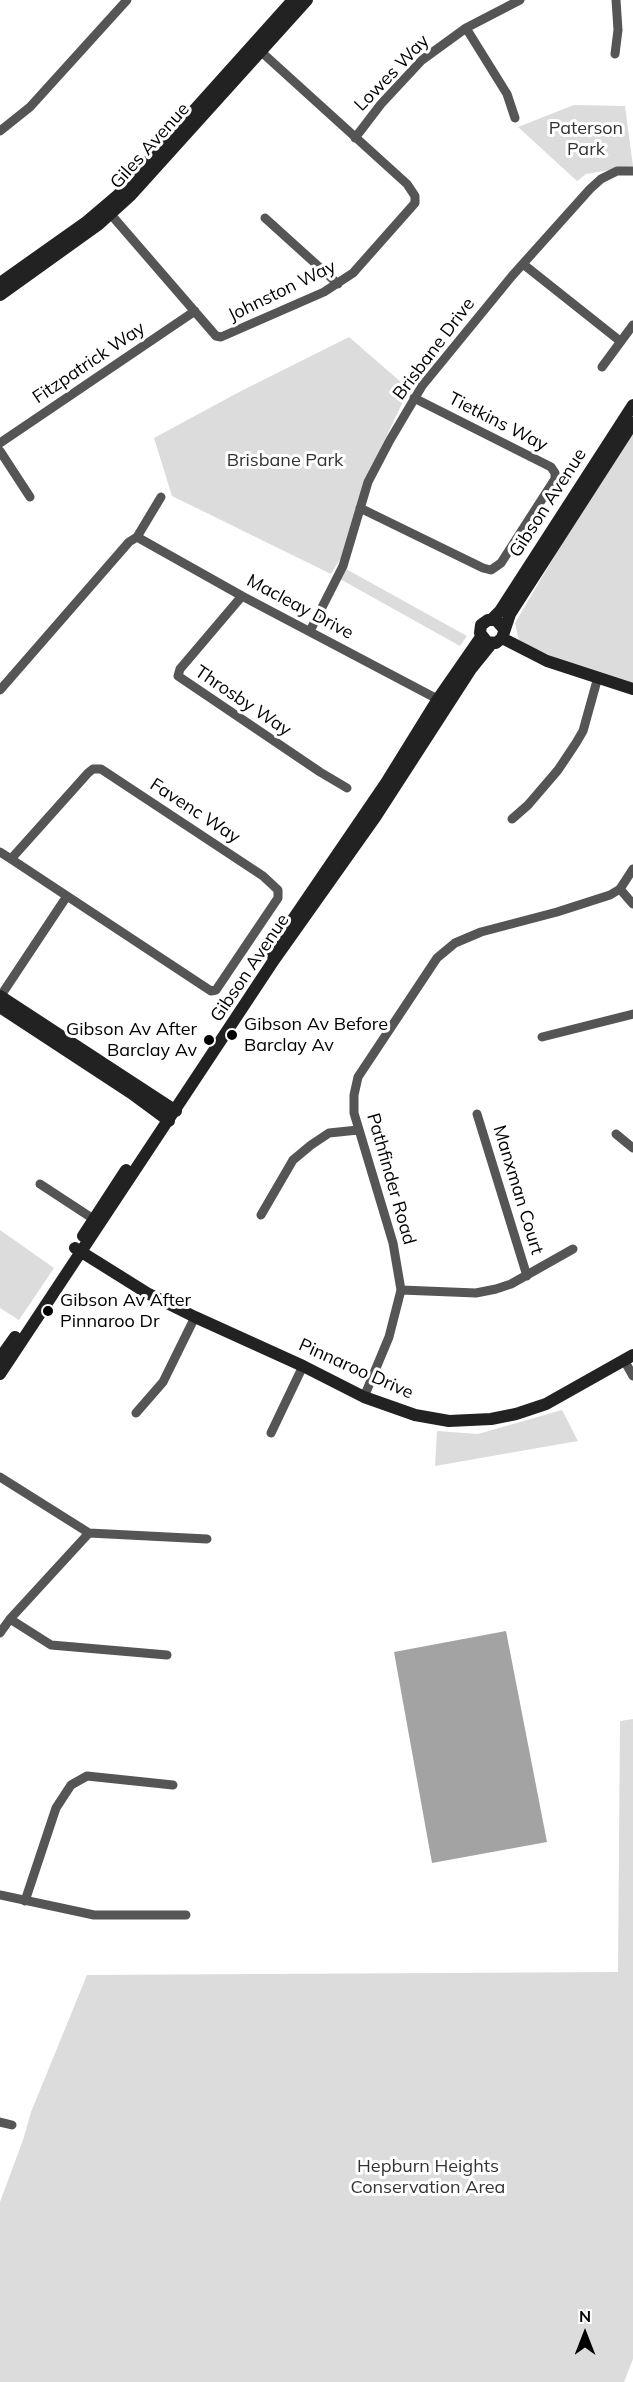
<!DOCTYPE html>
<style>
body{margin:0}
#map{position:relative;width:633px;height:2382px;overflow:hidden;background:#fff;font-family:Mulish,sans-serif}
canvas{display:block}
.north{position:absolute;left:555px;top:2304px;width:60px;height:60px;-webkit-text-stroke:4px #fff;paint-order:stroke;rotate:0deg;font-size:16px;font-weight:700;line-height:24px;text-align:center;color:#000}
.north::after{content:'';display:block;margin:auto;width:21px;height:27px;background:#000;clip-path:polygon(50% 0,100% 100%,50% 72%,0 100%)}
</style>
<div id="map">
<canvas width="633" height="2382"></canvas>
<div class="north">N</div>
</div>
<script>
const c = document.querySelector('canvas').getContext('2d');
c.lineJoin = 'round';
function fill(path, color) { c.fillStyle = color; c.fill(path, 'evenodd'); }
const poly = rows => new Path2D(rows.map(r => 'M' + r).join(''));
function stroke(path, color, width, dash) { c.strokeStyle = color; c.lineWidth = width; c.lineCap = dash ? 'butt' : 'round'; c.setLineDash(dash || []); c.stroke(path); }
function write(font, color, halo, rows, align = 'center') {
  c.font = font + ' Mulish,sans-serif'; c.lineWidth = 6; c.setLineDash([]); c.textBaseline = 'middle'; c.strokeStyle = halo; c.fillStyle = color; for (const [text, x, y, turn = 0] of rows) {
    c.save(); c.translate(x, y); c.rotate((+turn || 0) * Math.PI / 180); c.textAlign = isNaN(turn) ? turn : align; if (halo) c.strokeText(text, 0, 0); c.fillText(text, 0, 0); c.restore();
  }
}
fill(poly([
 [574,105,625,106,633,166,586,174,577,181,518,127],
 [349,337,409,389,366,479,350,543,331,574,172,496,154,438,241,391],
 [632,425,633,425,633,687,573,666,519,641,515,623],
 [346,569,467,636,460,646,340,579],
 [0,1230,54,1268,19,1320,0,1308],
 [562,1410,578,1441,435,1466,437,1431,478,1434],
 [633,1719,633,2359,624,2382,0,2382,0,2202,23,2140,31,2112,87,1975,618,1972,620,1721]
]), '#dcdcdc');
fill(poly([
 [506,1631,547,1842,432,1863,394,1652]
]), '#a3a3a3');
stroke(poly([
 [466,28,507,94,515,118],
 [615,54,618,30,616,0],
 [0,131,30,107,127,0],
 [355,138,381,104,422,60,466,28,520,0],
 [107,210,216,336,221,337,324,292,353,273,415,203,415,196,407,184,257,48],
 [265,218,338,284],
 [523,264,620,341],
 [602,367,633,325],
 [0,443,195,311],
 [0,451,30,497],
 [360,508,483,568,491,570,501,563,555,479,555,473,551,467,414,398],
 [137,537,161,497],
 [242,596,180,669,178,676,320,772,347,788],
 [310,631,343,566,368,482,390,440,422,386,512,276,590,189,601,179,617,171,633,171],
 [0,690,129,542,137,537,242,596,443,702],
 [512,819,528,805,558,770,576,743,583,731,598,677],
 [0,852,11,859,67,896,211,991,216,990,278,898,278,890,263,876,101,769,93,769,88,773,11,859],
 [620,889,633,904],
 [0,997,67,896],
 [542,1037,633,1014],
 [477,1114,527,1276],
 [616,1134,633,1148],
 [40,1184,98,1222],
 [261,1215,293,1160,311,1145,329,1133,358,1130],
 [401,1290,476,1293,496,1289,511,1284,573,1249],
 [624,1360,633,1376],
 [364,1397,389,1337,401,1290,393,1243,354,1113,354,1095,358,1077,437,958,455,943,481,932,557,912,610,895,620,889,633,869],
 [136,1413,163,1382,195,1317],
 [271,1433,303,1366],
 [0,1477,89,1533,207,1539],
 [10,1619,51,1645,167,1655],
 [0,1633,10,1619,89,1533],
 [0,1895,94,1915,186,1915],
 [25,1901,56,1808,71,1785,87,1776,173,1785],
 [0,2122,12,2125]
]), '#555', 9);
stroke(poly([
 [0,283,85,223,118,195,293,0],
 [0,295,99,224,131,195,307,0],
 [492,619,500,611,633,405],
 [504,629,496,620,488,620,481,625,480,633,487,642,496,643,502,638,510,614,633,423],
 [502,638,547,661,633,689],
 [270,953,386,783,438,699,481,637],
 [0,996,176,1111],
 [0,1007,131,1093,169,1121],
 [83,1236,126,1170],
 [75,1248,147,1293,195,1317,303,1366,364,1397,415,1415,449,1421,491,1419,516,1414,546,1404,633,1355],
 [0,1358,15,1337],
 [0,1374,274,960,376,816,471,669,492,643]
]), '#222', 12);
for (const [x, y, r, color] of [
 [232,1035,6,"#000"],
 [209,1040,6,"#000"],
 [48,1311,6,"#000"]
]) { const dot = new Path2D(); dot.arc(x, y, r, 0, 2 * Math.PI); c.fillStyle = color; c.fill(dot); stroke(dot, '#fff', 2); }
write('18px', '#000', '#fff', [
 ["Lowes Way",392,73,-46],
 ["Giles Avenue",150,146,-48],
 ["Johnston Way",282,291,-26],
 ["Brisbane Drive",434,349,-53],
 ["Fitzpatrick Way",89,363,-34],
 ["Tietkins Way",498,422,27],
 ["Gibson Avenue",548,503,-57],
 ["Macleay Drive",300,607,28],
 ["Throsby Way",243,701,34],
 ["Favenc Way",195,811,33],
 ["Gibson Avenue",250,968,-56],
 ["Pathfinder Road",391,1179,74],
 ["Manxman Court",518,1190,73],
 ["Pinnaroo Drive",356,1369,24]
]);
write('18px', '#333', '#fff', [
 ["Paterson",586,129],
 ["Park",586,150],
 ["Brisbane Park",285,461],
 ["Hepburn Heights",428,2167],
 ["Conservation Area",428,2188]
]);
write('18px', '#000', '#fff', [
 ["Gibson Av Before",244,1025],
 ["Barclay Av",244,1046],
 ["Gibson Av After",197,1030,"right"],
 ["Barclay Av",197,1051,"right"],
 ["Gibson Av After",60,1301],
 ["Pinnaroo Dr",60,1322]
], 'left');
</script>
